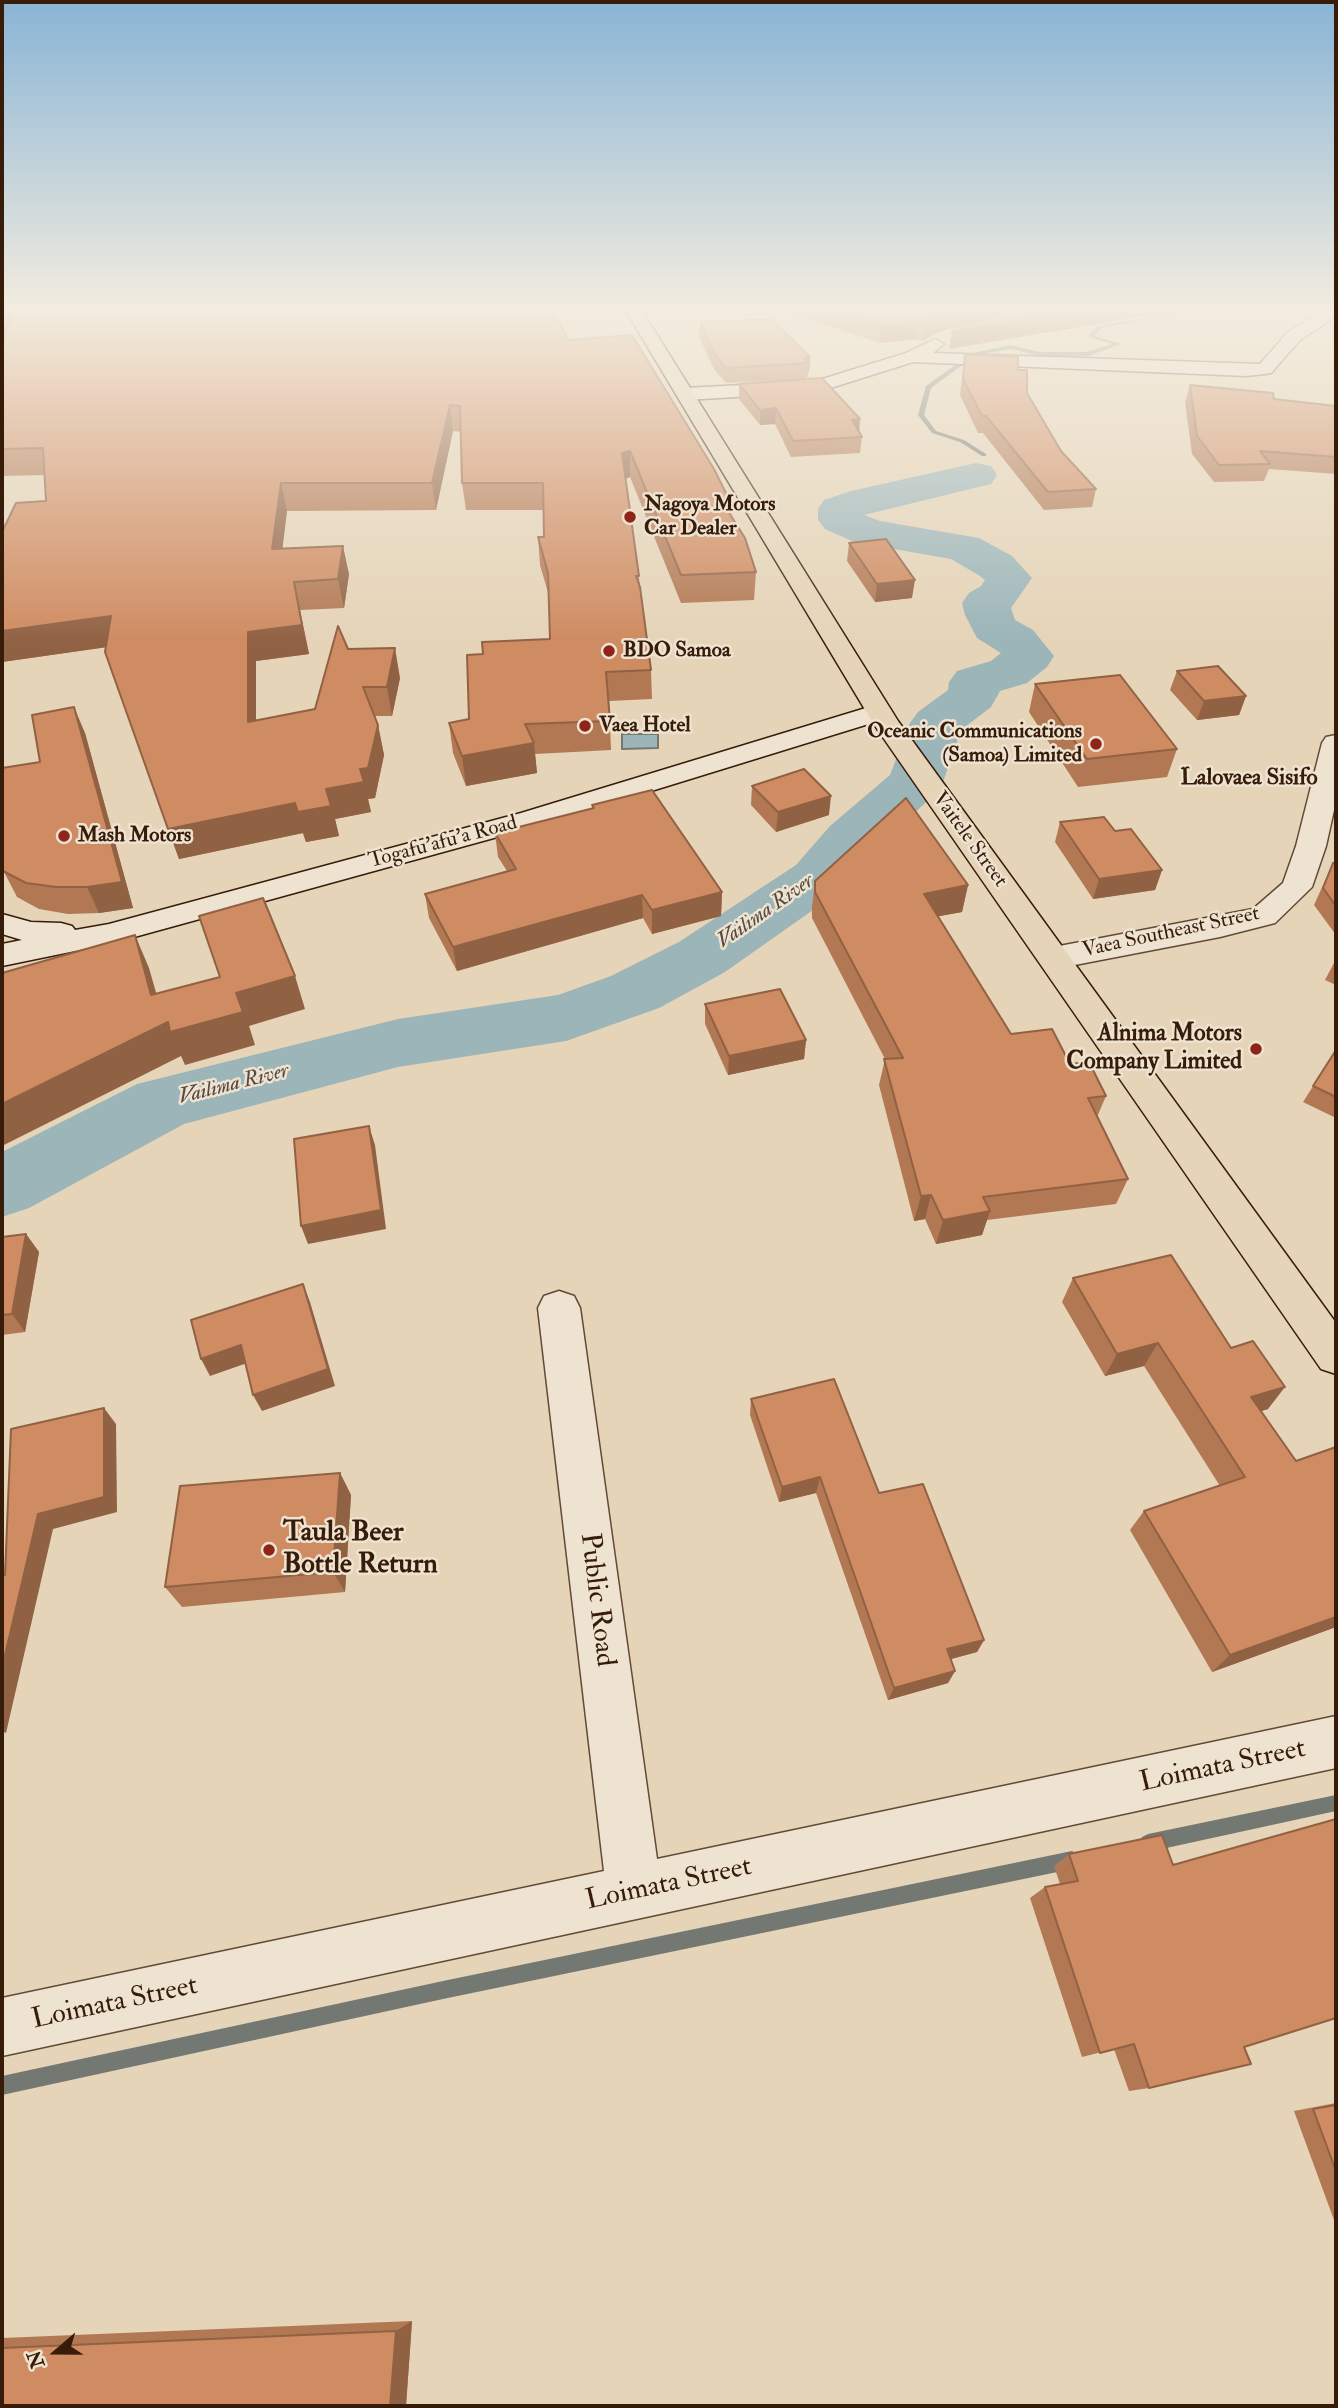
<!DOCTYPE html>
<style>
body{margin:0}
#map{position:relative;width:1338px;height:2408px;overflow:hidden;background:#e5d4b8;font-family:"IM FELL Double Pica",serif}
canvas{display:block}
.frame{position:absolute;inset:0;border:4px solid #371c0a;pointer-events:none}
.north{position:absolute;left:21px;top:2317px;width:70px;height:70px;-webkit-text-stroke:5px #eee3d1;paint-order:stroke;rotate:250deg;font-size:19px;font-weight:700;line-height:28px;text-align:center;color:#371c0a}
.north::after{content:'';display:block;margin:auto;width:24px;height:32px;background:#371c0a;clip-path:polygon(50% 0,100% 100%,50% 72%,0 100%)}
</style>
<div id="map">
<canvas width="1338" height="2408"></canvas>
<div class="frame"></div>
<div class="north">N</div>
</div>
<script>
const c = document.querySelector('canvas').getContext('2d');
c.lineJoin = 'round';
function fill(path, color) { c.fillStyle = color; c.fill(path, 'evenodd'); }
const poly = rows => new Path2D(rows.map(r => 'M' + r).join(''));
function stroke(path, color, width, dash) { c.strokeStyle = color; c.lineWidth = width; c.lineCap = dash ? 'butt' : 'round'; c.setLineDash(dash || []); c.stroke(path); }
function write(font, color, halo, rows, align = 'center') {
  c.font = font + ' "IM FELL Double Pica",serif'; c.lineWidth = 5; c.setLineDash([]); c.textBaseline = 'middle'; c.strokeStyle = halo; c.fillStyle = color; for (const [text, x, y, turn = 0] of rows) {
    c.save(); c.translate(x, y); c.rotate((+turn || 0) * Math.PI / 180); c.textAlign = isNaN(turn) ? turn : align; if (halo) c.strokeText(text, 0, 0); c.fillText(text, 0, 0); c.restore();
  }
}
const water = poly([
 [622,734,658,734,658,748,622,749,622,734]
]);
fill(water, '#9bb5b9');
stroke(water, '#737873', 2);
fill(poly([
 [1211,306,1222,306,1102,328,1095,336,1121,344,1088,356,1040,356,1011,349,976,355,931,388,924,415,936,431,964,440,986,454,986,456,982,456,960,442,932,433,918,415,926,386,972,353,1011,345,1040,352,1087,352,1112,344,1091,338,1089,334,1098,326,1211,306],
 [1336,1795,1336,1811,1148,1852,1142,1849,1139,1843,1142,1837,1148,1834,1336,1795],
 [1072,1851,1078,1854,1081,1860,1078,1866,1072,1869,443,1999,2,2095,2,2076,443,1981,1072,1851]
]), '#737873');
fill(poly([
 [976,463,991,466,997,475,991,484,864,515,880,521,979,538,1012,556,1032,578,1011,608,1015,620,1033,630,1054,656,1047,667,1027,683,1000,691,991,707,961,730,943,782,935,794,872,852,840,891,725,972,659,1008,566,1041,398,1067,184,1124,29,1208,2,1217,2,1152,137,1084,398,1019,558,995,611,976,679,942,796,865,830,826,890,775,910,723,918,712,948,690,949,682,957,671,991,661,1001,653,977,638,965,615,962,603,969,593,981,586,985,580,980,576,951,559,854,542,825,529,818,520,818,509,824,500,851,491,976,463]
]), '#9bb5b9');
const minor = poly([
 [1330,306,1336,306,1336,316,1300,340,1271,373,1265,374,1246,376,913,362,818,392,686,400,677,394,686,388,816,381,906,353,935,339,944,344,933,353,1260,364,1288,332,1330,306],
 [1336,735,1336,801,1326,846,1312,887,1275,923,1220,937,1054,969,1043,966,1038,958,1043,950,1054,947,1253,909,1283,883,1296,846,1322,743,1326,737,1336,735],
 [559,1291,574,1296,580,1308,657,1859,1336,1716,1336,1768,2,2056,2,1998,604,1871,538,1308,544,1296,559,1291]
]);
const secondary = poly([
 [879,704,888,706,892,712,888,718,541,825,109,944,2,966,2,944,22,940,2,934,2,914,31,922,61,923,72,926,75,930,109,924,521,813,879,704]
]);
const primary = poly([
 [623,306,639,306,898,721,1336,1323,1336,1374,1321,1369,873,723,623,306]
]);
stroke(minor, '#624a36', 3);
stroke(secondary, '#371c0a', 3);
stroke(primary, '#371c0a', 3);
fill(minor, '#eee3d1');
fill(secondary, '#eee3d1');
fill(primary, '#e5d4b8');
fill(poly([
 [769,306,1022,306,939,332,923,341,916,339,880,343],
 [176,307,569,340,731,503,731,515,756,572,754,600,681,603,630,477,626,479,651,670,652,699,609,701,611,750,535,754,537,773,466,786,453,753,449,723,469,719,483,654,550,639,549,596,540,565,538,537,544,537,543,510,466,510,462,483,461,432,453,431,436,510,287,511,282,548,349,574,344,608,300,610,309,654,256,661,256,720,315,709,348,649,400,678,392,716,374,716,378,725,384,755,375,798,368,799,371,812,335,819,339,836,306,842,303,833,179,859,106,647,2,662,2,532,46,501,45,475,2,476,2,345,5,335],
 [700,322,810,357,809,372,808,373,807,379,726,383,714,369,699,337],
 [965,354,1018,370,1027,393,1061,451,1096,489,1092,507,1044,510,983,433,978,433,960,395],
 [739,384,859,432,862,437,860,453,791,457,775,424,760,425,739,399],
 [1190,385,1274,399,1336,406,1336,474,1269,469,1264,481,1214,482,1192,454,1185,402],
 [849,543,912,598,875,602,847,561],
 [1177,671,1246,696,1239,715,1197,720,1170,690],
 [1035,684,1177,749,1167,777,1078,787,1029,712],
 [85,733,133,908,99,913,68,914,39,909,17,897,2,868,40,762],
 [752,786,829,815,776,832,751,805],
 [592,805,722,892,721,916,652,934,643,918,457,971,429,918,425,894,507,871,498,857,495,833,592,809],
 [1060,822,1115,831,1162,870,1155,890,1093,899,1055,842],
 [1336,862,1336,935,1314,905,1333,863],
 [815,881,968,885,962,912,938,916,1011,1034,1070,1064,1106,1096,1097,1117,1128,1179,1116,1204,987,1220,982,1235,936,1244,925,1219,914,1221,879,1085,885,1059,812,918,812,907],
 [1334,963,1336,963,1336,985,1325,980],
 [705,1004,806,1040,804,1059,728,1075,705,1024],
 [1336,1050,1336,1118,1303,1102],
 [26,1234,39,1252,25,1332,2,1335,2,1237],
 [1073,1278,1268,1409,1261,1411,1296,1461,1336,1447,1336,1627,1212,1672,1130,1530,1144,1511,1220,1486,1144,1366,1105,1376,1062,1302],
 [751,1399,879,1493,984,1640,977,1652,951,1659,955,1671,948,1683,888,1700,816,1493,779,1502,750,1415],
 [340,1473,351,1495,345,1592,182,1607,165,1587],
 [1069,1854,1244,2047,1149,2088,1129,2091,1114,2049,1082,2057,1030,1898,1045,1887,1060,1884,1054,1866],
 [1336,2103,1336,2220,1334,2220,1294,2111],
 [412,2321,406,2406,2,2406,2,2338]
]), '#b27853');
fill(poly([
 [5,306,29,306,7,340,2,327,2,311],
 [972,306,1022,306,939,332,923,341,926,324,942,315],
 [1108,306,1202,306,949,349,952,332],
 [918,321,916,339,880,343,882,326],
 [810,357,809,372,808,373,809,363,803,358],
 [450,405,453,431,436,510,432,483],
 [776,408,775,424,760,425,760,410],
 [860,419,859,435,852,420],
 [630,451,630,477,623,479,622,453],
 [281,483,287,511,279,577,272,549],
 [343,546,349,574,344,608,338,579],
 [915,580,912,598,875,602,877,584],
 [294,582,309,654,256,661,256,751,248,722,248,632],
 [111,616,122,645,2,662,2,631],
 [395,648,400,678,392,716,387,687],
 [1246,696,1239,715,1197,720,1204,701],
 [74,707,85,733,133,908,99,913,87,887],
 [378,725,384,755,375,798,368,799,371,812,335,819,339,836,306,842,303,833,179,859,168,829,326,789,360,769],
 [534,743,537,773,466,786,462,756],
 [831,796,829,815,776,832,778,812],
 [1162,870,1155,890,1093,899,1099,879],
 [968,885,962,912,919,920,924,894],
 [722,892,721,916,652,934,652,910],
 [642,895,643,918,457,971,453,947],
 [135,935,149,968,165,1024,236,993,295,976,305,1009,249,1026,255,1045,185,1065,181,1056,2,1146,2,1104,151,995],
 [806,1040,804,1059,728,1075,729,1056],
 [369,1126,375,1145,386,1229,308,1244,301,1226],
 [931,1195,925,1219,914,1221,921,1196],
 [990,1211,982,1235,936,1244,943,1220],
 [26,1234,39,1252,25,1332,12,1314],
 [303,1284,310,1302,335,1386,262,1411,253,1395],
 [1158,1343,1144,1366,1105,1376,1117,1354],
 [241,1345,250,1362,210,1376,201,1359],
 [1285,1387,1268,1409,1235,1419,1251,1397],
 [104,1408,116,1424,117,1512,53,1529,6,1733,2,1731,2,1668,38,1514],
 [340,1473,351,1495,345,1592,333,1572],
 [820,1477,816,1493,779,1502,782,1487],
 [1336,1617,1336,1627,1212,1672,1230,1655],
 [984,1640,977,1652,940,1662,947,1649],
 [955,1671,948,1683,888,1700,894,1688],
 [412,2321,406,2406,390,2406,396,2331]
]), '#916144');
const building = poly([
 [14,306,173,306,176,307,178,306,551,306,569,340,632,335,714,469,731,503,723,503,745,538,756,572,681,575,630,451,622,453,639,576,636,576,640,587,651,670,606,672,610,721,525,724,534,743,462,756,449,723,469,719,467,655,483,654,482,642,550,639,548,573,538,537,544,537,543,483,462,483,460,406,450,405,432,483,281,483,272,549,343,546,338,579,294,582,302,625,248,632,248,722,315,709,338,626,348,649,395,648,387,687,363,687,378,725,368,768,360,769,364,782,326,789,331,806,298,812,295,803,168,829,105,652,111,616,2,631,2,532,16,503,46,501,43,448,2,449,2,345,14,306],
 [821,306,972,306,942,315,926,324,918,321,882,326,821,306],
 [1023,306,1108,306,952,332,956,328,1023,306],
 [771,319,810,357,803,358,809,363,726,368,714,353,700,322,771,319],
 [965,354,1018,357,1018,370,1027,370,1027,393,1061,451,1096,489,1048,492,986,416,982,416,963,379,965,354],
 [822,378,860,419,852,420,862,437,793,441,776,408,760,410,739,384,822,378],
 [1190,385,1273,393,1274,399,1336,406,1336,457,1260,451,1270,464,1219,465,1197,436,1190,385],
 [886,539,915,580,877,584,849,543,886,539],
 [1218,666,1246,696,1204,701,1177,671,1218,666],
 [1120,675,1177,749,1087,759,1035,684,1120,675],
 [74,707,122,882,87,887,56,887,26,883,3,871,2,868,2,768,40,762,32,715,74,707],
 [804,769,831,796,778,812,752,786,804,769],
 [652,790,722,892,652,910,642,895,453,947,425,894,516,869,495,833,594,808,592,805,652,790],
 [906,798,968,885,924,894,1011,1034,1052,1029,1070,1064,1089,1062,1106,1096,1088,1098,1128,1179,983,1197,990,1211,943,1220,931,1195,921,1196,884,1059,903,1058,815,892,815,881,906,798],
 [1104,817,1115,831,1131,829,1162,870,1099,879,1060,822,1104,817],
 [1336,862,1336,906,1323,888,1333,863,1336,862],
 [263,898,295,976,236,993,243,1012,170,1032,168,1022,2,1104,2,973,135,935,151,995,220,977,199,916,263,898],
 [780,989,806,1040,729,1056,705,1004,780,989],
 [1336,1050,1336,1097,1313,1086,1336,1050],
 [369,1126,381,1210,301,1226,294,1139,369,1126],
 [26,1234,12,1314,2,1315,2,1237,26,1234],
 [1171,1255,1231,1348,1253,1341,1285,1387,1251,1397,1296,1461,1336,1447,1336,1617,1230,1655,1144,1511,1245,1477,1158,1343,1117,1354,1073,1278,1171,1255],
 [303,1284,328,1369,253,1395,241,1345,201,1359,191,1320,303,1284],
 [834,1379,879,1493,923,1484,984,1640,947,1649,955,1671,894,1688,820,1477,782,1487,751,1399,834,1379],
 [104,1408,104,1497,38,1514,2,1668,2,1575,5,1575,11,1429,104,1408],
 [340,1473,333,1572,165,1587,180,1486,340,1473],
 [1336,1819,1336,2018,1244,2047,1251,2064,1149,2088,1134,2044,1100,2053,1045,1887,1078,1881,1069,1854,1162,1835,1173,1865,1336,1819],
 [1336,2105,1336,2171,1313,2109,1336,2105],
 [396,2331,390,2406,2,2406,2,2348,396,2331]
]);
fill(building, '#cf8b61');
stroke(building, '#916144', 2);
const sky = c.createLinearGradient(0, 0, 0, 643);
sky.addColorStop(0, '#89b4d5');
sky.addColorStop(0.48, '#f3ecdf');
sky.addColorStop(1, '#f3ecdf00');
c.fillStyle = sky;
c.fillRect(0, 0, 1338, 643);
for (const [x, y, r, color] of [
 [630,517,7,"#8f2418"],
 [609,651,7,"#8f2418"],
 [585,726,7,"#8f2418"],
 [1096,744,7,"#8f2418"],
 [64,836,7,"#8f2418"],
 [1256,1049,7,"#8f2418"],
 [269,1550,7,"#8f2418"]
]) { const dot = new Path2D(); dot.arc(x, y, r, 0, 2 * Math.PI); c.fillStyle = color; c.fill(dot); stroke(dot, '#eee3d1', 2.5); }
write('bold 21px', '#371c0a', '#eee3d1', [
 ["Nagoya Motors",644,505],
 ["Car Dealer",644,529],
 ["BDO Samoa",623,651],
 ["Vaea Hotel",599,726],
 ["Oceanic Communications",1082,732,"right"],
 ["(Samoa) Limited",1082,756,"right"],
 ["Mash Motors",78,836]
], 'left');
write('21px', '#371c0a', '#eee3d1', [
 ["Vaitele Street",969,840,54],
 ["Togafu'afu'a Road",443,843,-15],
 ["Vaea Southeast Street",1171,933,-12]
]);
write('italic 21px', '#554a3f', '#eee3d1', [
 ["Vailima River",766,912,-35],
 ["Vailima River",234,1085,-14]
]);
write('bold 23px', '#371c0a', '#eee3d1', [
 ["Lalovaea Sisifo",1249,779]
]);
write('bold 24px', '#371c0a', '#eee3d1', [
 ["Alnima Motors",1242,1035],
 ["Company Limited",1242,1063]
], 'right');
write('bold 28px', '#371c0a', '#eee3d1', [
 ["Taula Beer",283,1534],
 ["Bottle Return",283,1566]
], 'left');
write('28px', '#371c0a', '#eee3d1', [
 ["Public Road",596,1600,83],
 ["Loimata Street",1223,1767,-12],
 ["Loimata Street",669,1885,-12],
 ["Loimata Street",115,2004,-12]
]);
</script>
